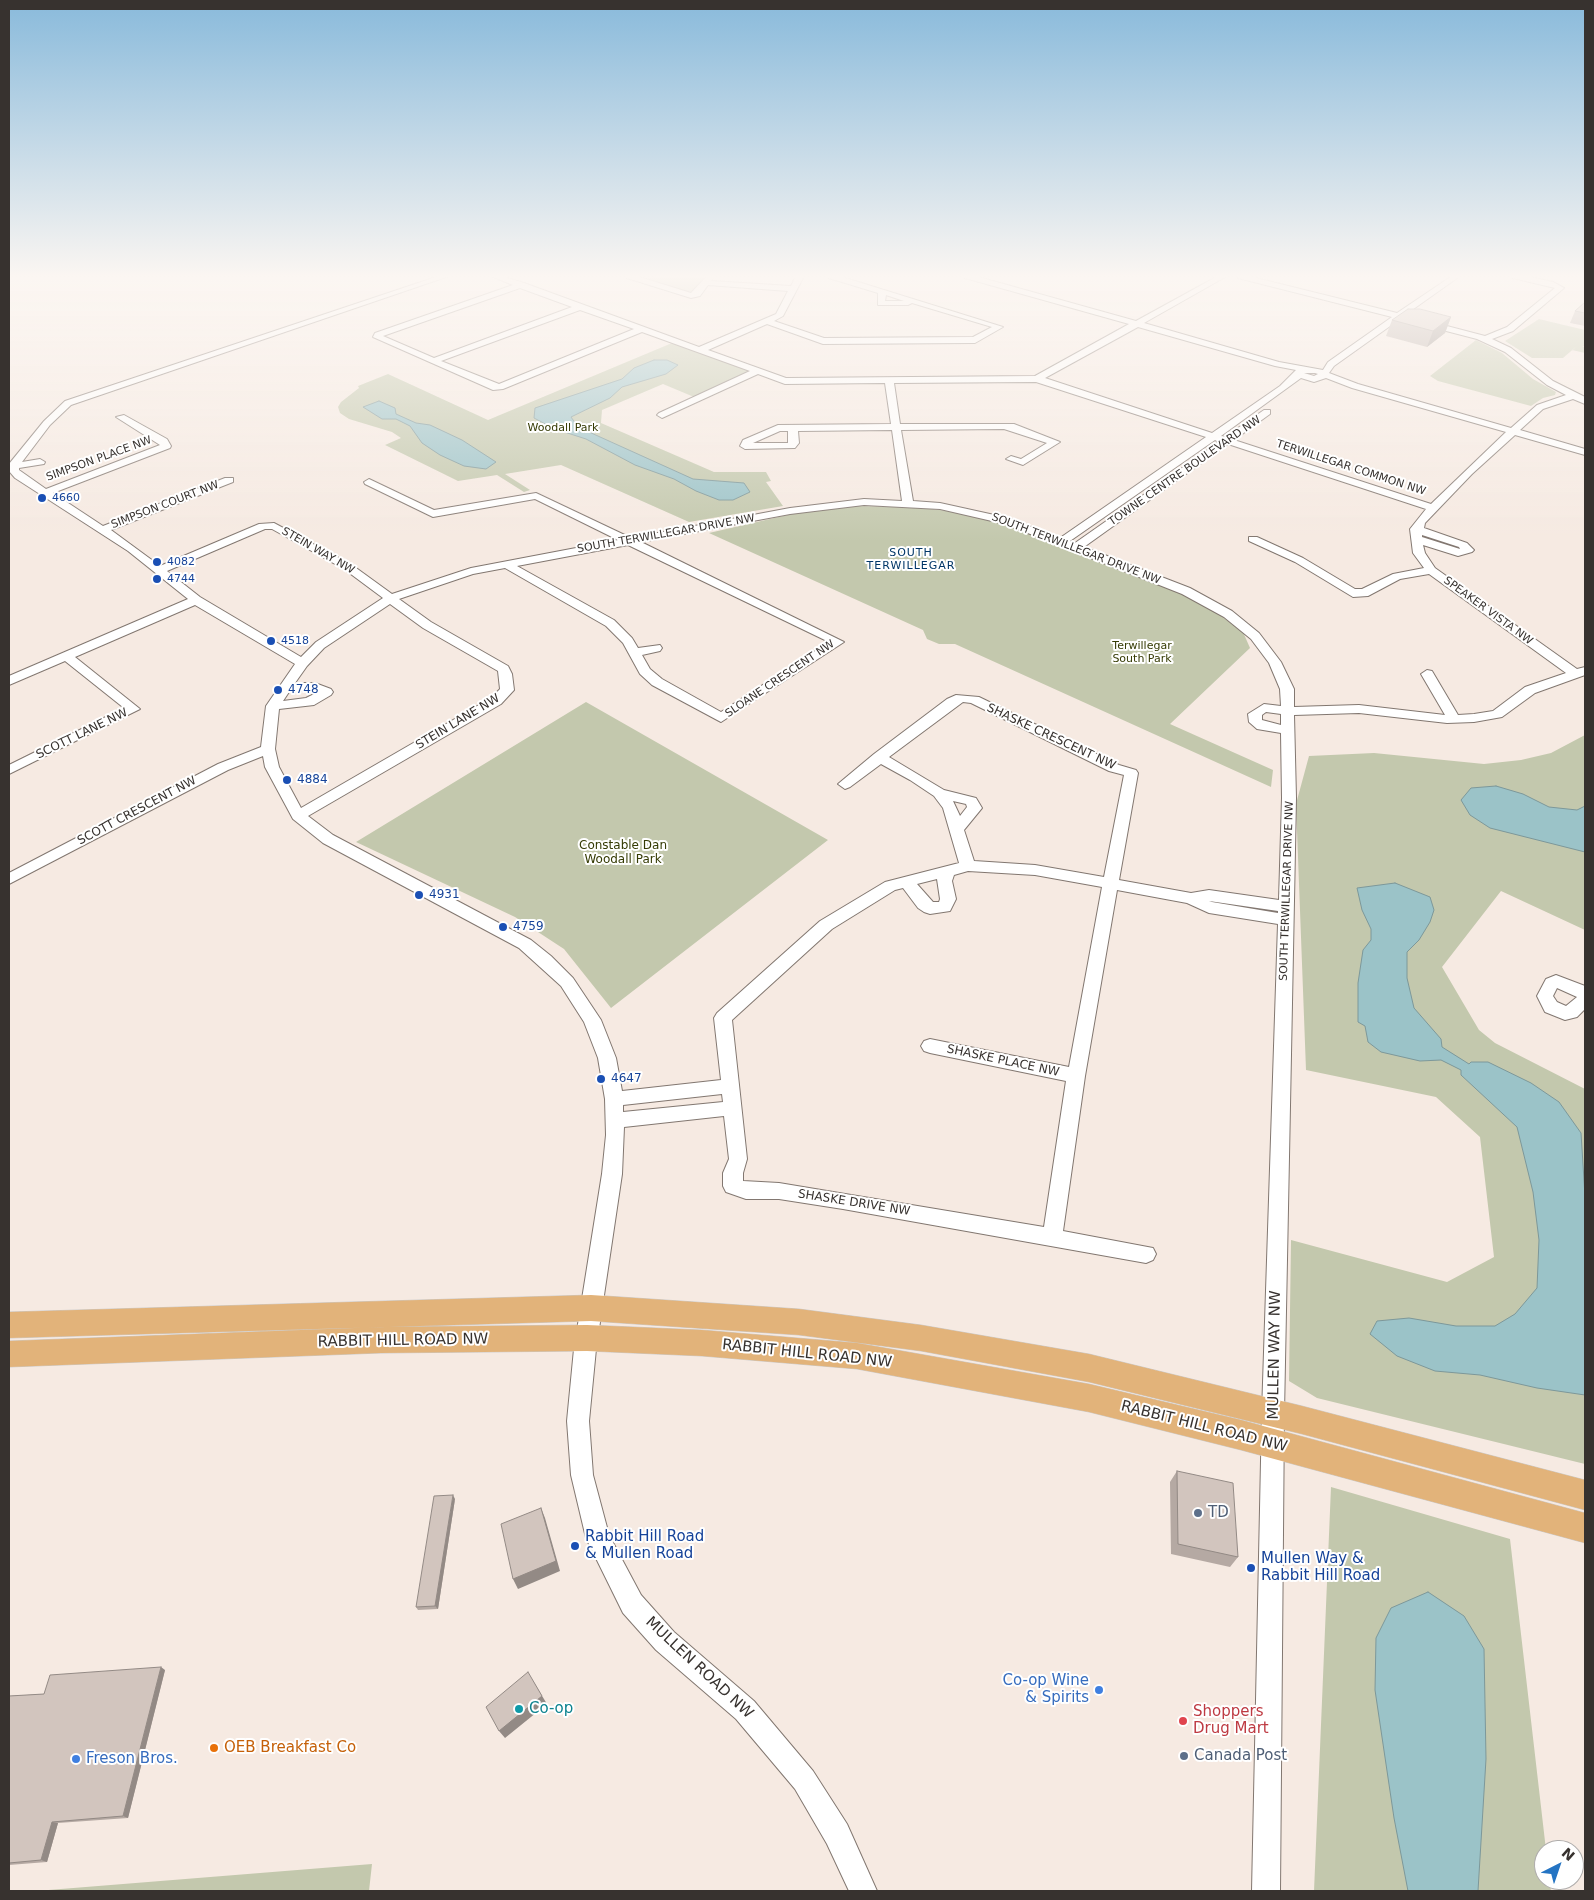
<!DOCTYPE html>
<style>
body{margin:0}
#map{position:relative;width:1594px;height:1900px;overflow:hidden;background:#f6eae2;font-family:"DejaVu Sans",sans-serif}
canvas{display:block}
.frame{position:absolute;inset:0;border:10px solid #37322f;pointer-events:none}
.north{position:absolute;left:1534px;top:1840px;width:50px;height:50px;box-sizing:border-box;background:#fff;border:1px solid #afadac;border-radius:50%;rotate:41deg;font-size:14px;font-weight:700;line-height:20px;text-align:center;color:#37322f}
.north::after{content:'';display:block;margin:auto;width:18px;height:22px;background:#2474c3;clip-path:polygon(50% 0,100% 100%,50% 72%,0 100%)}
</style>
<div id="map">
<canvas width="1594" height="1900"></canvas>
<div class="frame"></div>
<div class="north">N</div>
</div>
<script>
const c = document.querySelector('canvas').getContext('2d');
c.lineJoin = 'round';
function fill(path, color) { c.fillStyle = color; c.fill(path, 'evenodd'); }
const poly = rows => new Path2D(rows.map(r => 'M' + r).join(''));
function stroke(path, color, width, dash) { c.strokeStyle = color; c.lineWidth = width; c.lineCap = dash ? 'butt' : 'round'; c.setLineDash(dash || []); c.stroke(path); }
function write(font, color, halo, rows, align = 'center') {
  c.font = font + ' "DejaVu Sans",sans-serif'; c.lineWidth = 4; c.setLineDash([]); c.textBaseline = 'middle'; c.strokeStyle = halo; c.fillStyle = color; for (const [text, x, y, turn = 0] of rows) {
    c.save(); c.translate(x, y); c.rotate((+turn || 0) * Math.PI / 180); c.textAlign = isNaN(turn) ? turn : align; if (halo) c.strokeText(text, 0, 0); c.fillText(text, 0, 0); c.restore();
  }
}
fill(poly([
 [656,276,706,276,695,291,689,292,648,279],
 [1539,319,1585,330,1585,346,1582,346,1585,347,1585,353,1572,350,1577,346,1563,358,1532,358,1505,341],
 [1476,340,1502,353,1533,379,1556,392,1555,395,1543,398,1531,406,1438,381,1430,376],
 [672,343,749,371,694,397,663,384,602,410,601,423,714,472,766,472,771,481,766,482,783,506,689,522,561,465,505,474,530,490,524,492,497,475,458,481,385,445,401,438,392,432,349,419,340,413,338,407,341,402,359,388,358,386,388,374,488,420],
 [853,506,917,507,955,512,1003,524,1176,590,1210,608,1243,632,1250,648,1170,724,1273,770,1271,787,955,644,939,644,927,639,923,630,709,533,796,513],
 [586,702,828,840,611,1008,564,949,515,917,356,842],
 [1585,735,1585,930,1501,891,1442,967,1479,1030,1495,1043,1585,1089,1585,1464,1317,1398,1289,1381,1291,1240,1447,1282,1494,1257,1480,1137,1436,1097,1306,1070,1296,804,1309,756,1374,753,1484,764,1521,760,1551,753],
 [1331,1487,1510,1539,1546,1850,1544,1850,1544,1880,1549,1880,1551,1891,1314,1891],
 [372,1864,369,1891,36,1891]
]), '#c3c8ad');
const water = poly([
 [654,360,667,360,678,365,666,374,622,387,610,398,571,417,578,427,693,479,744,483,750,492,733,500,719,500,696,491,674,479,635,465,586,439,555,429,534,418,535,408,622,379,634,368,654,360],
 [379,401,395,408,396,414,416,423,430,425,462,440,496,462,486,469,464,466,440,455,422,443,410,426,396,419,382,419,363,407,379,401],
 [1496,786,1523,794,1549,807,1577,810,1585,806,1585,852,1490,828,1470,815,1461,800,1471,788,1496,786],
 [1395,883,1430,897,1434,910,1430,922,1419,940,1407,952,1407,978,1414,1008,1441,1039,1442,1047,1469,1064,1471,1062,1488,1062,1531,1083,1559,1102,1581,1133,1585,1196,1585,1395,1537,1388,1480,1375,1435,1371,1397,1356,1370,1334,1377,1321,1409,1318,1456,1326,1495,1326,1515,1314,1537,1288,1539,1240,1533,1192,1517,1127,1461,1075,1461,1070,1441,1060,1420,1061,1381,1052,1368,1042,1365,1026,1358,1022,1358,983,1363,950,1371,940,1371,929,1362,910,1357,888,1395,883],
 [1428,1592,1464,1616,1484,1649,1486,1759,1478,1891,1408,1891,1394,1818,1375,1690,1376,1638,1391,1608,1428,1592]
]);
fill(water, '#9bc3c8');
stroke(water, '#7d989a', 1);
const minor = poly([
 [439,276,449,276,71,405,50,425,22,462,40,459,45,462,44,464,19,468,19,470,46,489,160,445,116,417,124,415,167,439,171,446,170,448,53,493,103,526,225,478,233,478,233,482,111,530,160,566,259,524,274,523,352,565,392,594,471,568,618,540,535,499,433,517,365,484,364,482,369,479,434,510,536,493,631,538,790,508,864,499,902,501,892,430,798,431,799,443,795,448,745,449,740,446,743,440,778,425,891,424,885,383,785,384,758,374,662,418,657,415,659,413,750,371,642,332,503,389,493,390,373,337,375,333,513,285,491,276,501,276,524,283,699,347,776,314,788,291,708,285,700,296,691,298,627,278,626,276,636,276,691,293,707,276,715,276,711,281,791,286,796,276,804,276,783,316,774,321,824,338,973,337,992,327,912,303,908,305,878,305,878,293,829,278,828,276,839,276,1003,327,975,343,823,344,767,324,708,350,786,378,1035,376,1129,324,965,278,964,276,975,276,1136,321,1218,276,1227,276,1144,323,1279,362,1323,370,1328,362,1392,317,1238,278,1237,276,1248,276,1397,313,1452,276,1460,276,1405,315,1485,336,1507,327,1555,288,1513,278,1512,276,1525,276,1553,282,1564,288,1513,331,1492,339,1511,348,1553,381,1585,397,1585,404,1573,399,1543,409,1520,430,1585,449,1585,455,1515,435,1472,474,1425,523,1424,528,1467,543,1474,550,1472,552,1458,556,1423,545,1425,553,1435,568,1577,669,1585,667,1585,675,1535,693,1502,717,1474,722,1447,723,1359,713,1294,715,1296,798,1284,1413,1280,1891,1252,1891,1262,1413,1278,924,1209,913,1187,903,1117,890,1085,1076,1063,1231,1153,1248,1156,1254,1153,1260,1146,1263,843,1209,779,1199,746,1199,726,1192,723,1186,723,1173,729,1159,724,1116,624,1127,622,1174,596,1349,589,1421,593,1475,609,1535,641,1595,674,1632,754,1701,813,1771,847,1824,877,1891,849,1891,827,1844,795,1789,736,1719,656,1650,623,1613,586,1538,571,1475,567,1421,574,1349,602,1174,606,1135,605,1099,598,1058,584,1022,561,986,519,948,323,843,293,819,265,767,263,756,228,770,9,884,9,873,218,764,261,747,266,706,295,664,195,605,75,657,140,709,9,774,9,765,124,708,65,661,9,685,9,676,188,599,128,551,15,478,9,471,9,464,44,421,65,401,439,276],
 [520,288,572,307,434,358,383,336,520,288],
 [886,295,904,301,885,301,886,295],
 [580,310,634,329,499,384,441,361,580,310],
 [1400,319,1477,339,1505,352,1547,385,1566,395,1537,405,1511,428,1358,384,1329,373,1334,366,1400,319],
 [1138,327,1275,366,1296,370,1280,386,1212,433,1045,378,1138,327],
 [1304,373,1315,373,1318,374,1314,376,1304,373],
 [1301,378,1314,382,1326,378,1352,388,1506,432,1431,504,1234,440,1270,414,1270,410,1264,410,1225,437,1221,436,1301,378],
 [1036,382,1206,437,1060,538,1008,518,940,503,913,501,901,430,1004,429,1047,443,1021,459,1011,456,1006,459,1023,465,1060,442,1014,424,900,424,894,383,1036,382],
 [780,431,788,431,788,443,753,443,780,431],
 [1215,440,1219,442,1075,543,1070,541,1215,440],
 [1228,444,1426,509,1410,529,1413,553,1424,568,1393,574,1362,589,1355,589,1303,558,1257,537,1249,537,1249,541,1295,562,1353,597,1368,596,1400,579,1429,574,1566,673,1525,687,1493,711,1474,714,1458,715,1432,671,1427,670,1421,674,1445,715,1359,705,1294,707,1294,689,1281,662,1259,633,1232,611,1190,588,1084,547,1228,444],
 [864,505,940,509,1005,524,1182,594,1224,617,1251,639,1269,663,1280,689,1281,706,1264,704,1248,714,1249,722,1257,729,1281,733,1282,798,1279,900,1209,890,1191,893,1119,880,1138,773,1136,770,1119,765,979,697,956,695,947,699,874,754,838,784,845,789,850,787,881,764,910,780,934,796,943,808,959,863,885,882,820,921,717,1013,714,1018,721,1080,622,1091,616,1058,601,1020,573,978,551,956,531,940,333,835,308,816,501,704,514,690,512,674,508,666,431,622,399,599,473,574,505,568,606,626,623,643,640,674,652,685,721,722,844,642,641,542,790,514,864,505],
 [265,529,272,529,344,569,383,598,316,642,301,657,200,597,167,571,265,529],
 [1422,535,1459,547,1460,549,1422,537,1422,535],
 [628,545,829,642,721,712,662,679,650,669,642,655,660,651,662,648,660,645,638,648,632,638,614,620,517,566,628,545],
 [390,604,423,628,498,671,500,689,491,698,301,808,279,767,275,749,279,709,314,705,331,695,333,692,331,689,315,683,295,683,307,666,324,648,390,604],
 [309,690,316,693,306,698,283,701,289,692,309,690],
 [963,702,971,703,1109,771,1124,775,1104,877,1035,865,974,861,964,830,982,808,976,798,944,790,889,757,963,702],
 [1266,712,1281,714,1281,725,1262,720,1262,715,1266,712],
 [953,801,966,804,967,807,960,816,953,801],
 [968,871,1035,875,1102,887,1069,1067,930,1039,924,1041,921,1046,924,1051,930,1053,1066,1081,1044,1227,779,1183,743,1181,743,1173,747,1159,732,1020,832,929,895,890,903,888,918,908,924,912,930,914,950,911,956,899,952,881,954,875,968,871],
 [937,879,940,899,939,902,933,902,917,884,937,879],
 [1209,901,1278,911,1278,913,1212,902,1209,901],
 [722,1094,723,1102,623,1112,623,1105,722,1094],
 [1556,975,1585,986,1585,1009,1577,1017,1565,1020,1545,1012,1537,996,1546,979,1556,975],
 [1557,988,1577,997,1566,1006,1557,1002,1553,996,1557,988]
]);
const major = poly([
 [591,1295,799,1309,921,1325,1089,1354,1302,1406,1585,1480,1585,1510,1302,1434,1089,1382,921,1351,799,1335,591,1321,9,1338,9,1312,591,1295],
 [587,1325,702,1330,857,1343,1089,1384,1241,1420,1585,1513,1585,1543,1241,1450,1089,1412,857,1369,702,1356,587,1351,381,1353,9,1367,9,1341,381,1327,587,1325]
]);
stroke(minor, '#827770', 2);
stroke(major, '#cbcac9', 1);
fill(minor, '#fff');
fill(major, '#e2b37a');
fill(poly([
 [1585,302,1585,326,1570,323,1575,311],
 [1451,317,1445,333,1427,347,1386,336,1392,320],
 [1177,1471,1238,1557,1230,1567,1171,1554,1170,1482],
 [455,1499,438,1609,418,1610,416,1607],
 [165,1670,128,1818,58,1823,47,1862,9,1865,9,1696,44,1694]
]), '#b5a9a3');
fill(poly([
 [1451,317,1445,333,1427,347,1433,331],
 [453,1495,455,1499,438,1609,435,1606],
 [541,1508,545,1518,560,1571,518,1589,513,1579],
 [161,1667,165,1670,128,1818,123,1816],
 [533,1681,547,1704,505,1738,499,1731],
 [52,1822,58,1823,47,1862,41,1860]
]), '#938a85');
const building = poly([
 [1585,302,1585,313,1575,311,1585,302],
 [1408,309,1420,309,1451,317,1433,331,1392,320,1408,309],
 [1177,1471,1233,1483,1238,1557,1178,1544,1177,1471],
 [453,1495,435,1606,416,1607,434,1496,453,1495],
 [541,1508,556,1561,513,1579,501,1524,541,1508],
 [161,1667,123,1816,52,1822,41,1860,9,1863,9,1696,44,1694,50,1675,161,1667],
 [528,1672,542,1696,499,1731,486,1707,528,1672]
]);
fill(building, '#d2c5be');
stroke(building, '#938a85', 1);
const sky = c.createLinearGradient(0, 0, 0, 542);
sky.addColorStop(0, '#89badb');
sky.addColorStop(0.51, '#fbf6f2');
sky.addColorStop(1, '#fbf6f200');
c.fillStyle = sky;
c.fillRect(0, 0, 1594, 542);
for (const [x, y, r, color] of [
 [42,498,5,"#1a4fb4"],
 [157,562,5,"#1a4fb4"],
 [157,579,5,"#1a4fb4"],
 [271,641,5,"#1a4fb4"],
 [278,690,5,"#1a4fb4"],
 [287,780,5,"#1a4fb4"],
 [419,895,5,"#1a4fb4"],
 [503,927,5,"#1a4fb4"],
 [601,1079,5,"#1a4fb4"],
 [1198,1513,5,"#5c6f8a"],
 [575,1546,5,"#1a4fb4"],
 [1251,1568,5,"#1a4fb4"],
 [1099,1690,5,"#3f7fe0"],
 [519,1709,5,"#0f9aa8"],
 [1183,1721,5,"#e0444e"],
 [214,1748,5,"#e8710a"],
 [1184,1756,5,"#5c6f8a"],
 [76,1759,5,"#3f7fe0"]
]) { const dot = new Path2D(); dot.arc(x, y, r, 0, 2 * Math.PI); c.fillStyle = color; c.fill(dot); stroke(dot, '#fff', 2); }
write('11px', '#353b04', '#fff', [
 ["Woodall Park",563,428],
 ["Terwillegar",1142,646],
 ["South Park",1142,659]
]);
write('11px', '#37322f', '#fff', [
 ["SIMPSON PLACE NW",99,459,-20],
 ["TERWILLEGAR COMMON NW",1351,468,18],
 ["TOWNE CENTRE BOULEVARD NW",1185,471,-35],
 ["SIMPSON COURT NW",165,505,-21],
 ["SOUTH TERWILLEGAR DRIVE NW",666,534,-10],
 ["SOUTH TERWILLEGAR DRIVE NW",1076,549,21],
 ["STEIN WAY NW",318,551,30],
 ["SPEAKER VISTA NW",1488,611,36],
 ["SLOANE CRESCENT NW",780,679,-34],
 ["SOUTH TERWILLEGAR DRIVE NW",1287,891,-88]
]);
write('11px', '#164399', '#fff', [
 ["4660",52,498],
 ["4082",167,562],
 ["4744",167,579],
 ["4518",281,641]
], 'left');
c.letterSpacing = '1px';
write('11px', '#003667', '#fff', [
 ["SOUTH",911,553],
 ["TERWILLEGAR",911,566]
]);
c.letterSpacing = '0px';
write('12px', '#164399', '#fff', [
 ["4748",288,690],
 ["4884",297,780],
 ["4931",429,895],
 ["4759",513,927],
 ["4647",611,1079]
], 'left');
write('12px', '#37322f', '#fff', [
 ["STEIN LANE NW",458,722,-31],
 ["SCOTT LANE NW",82,734,-26],
 ["SHASKE CRESCENT NW",1051,737,25],
 ["SCOTT CRESCENT NW",137,811,-28],
 ["SHASKE PLACE NW",1003,1061,12],
 ["SHASKE DRIVE NW",854,1203,9]
]);
write('12px', '#353b04', '#fff', [
 ["Constable Dan",623,846],
 ["Woodall Park",623,860]
]);
write('15px', '#37322f', '#fff', [
 ["RABBIT HILL ROAD NW",403,1341,-1],
 ["RABBIT HILL ROAD NW",807,1354,6],
 ["MULLEN WAY NW",1275,1355,-89],
 ["RABBIT HILL ROAD NW",1204,1427,14],
 ["MULLEN ROAD NW",699,1668,43]
]);
write('15px', '#4e5e75', '#fff', [
 ["TD",1208,1513],
 ["Canada Post",1194,1756]
], 'left');
write('15px', '#164399', '#fff', [
 ["Rabbit Hill Road",585,1537],
 ["& Mullen Road",585,1554],
 ["Mullen Way &",1261,1559],
 ["Rabbit Hill Road",1261,1576]
], 'left');
write('15px', '#366cbe', '#fff', [
 ["Co-op Wine",1089,1681],
 ["& Spirits",1089,1698],
 ["Freson Bros.",86,1759,"left"]
], 'right');
write('15px', '#0d838f', '#fff', [
 ["Co-op",529,1709]
], 'left');
write('15px', '#be3a42', '#fff', [
 ["Shoppers",1193,1712],
 ["Drug Mart",1193,1729]
], 'left');
write('15px', '#c56008', '#fff', [
 ["OEB Breakfast Co",224,1748]
], 'left');
</script>
